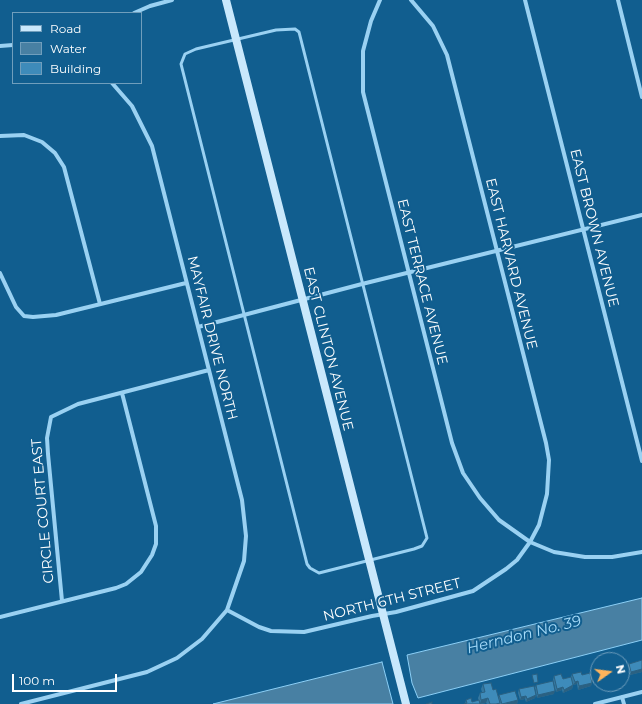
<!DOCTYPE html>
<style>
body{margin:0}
#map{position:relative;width:642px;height:704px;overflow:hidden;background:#115e8f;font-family:Montserrat,sans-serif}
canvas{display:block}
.legend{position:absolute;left:12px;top:12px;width:130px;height:72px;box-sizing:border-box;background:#115e8f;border:1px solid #709ebc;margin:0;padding:5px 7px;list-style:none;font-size:12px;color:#fff}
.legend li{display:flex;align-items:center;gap:8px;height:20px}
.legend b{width:20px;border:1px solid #709ebc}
.north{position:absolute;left:590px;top:652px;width:40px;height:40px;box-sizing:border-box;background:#115e8f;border:1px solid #709ebc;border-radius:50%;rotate:76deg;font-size:11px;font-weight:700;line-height:16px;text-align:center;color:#fff}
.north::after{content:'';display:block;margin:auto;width:14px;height:18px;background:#ffb45c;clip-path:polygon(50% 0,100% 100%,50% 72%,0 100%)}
.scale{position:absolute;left:12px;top:674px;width:105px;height:18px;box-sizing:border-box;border:2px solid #fff;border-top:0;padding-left:5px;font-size:12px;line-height:14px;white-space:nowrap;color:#fff;-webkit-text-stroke:3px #115e8f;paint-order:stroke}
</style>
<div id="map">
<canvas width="642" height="704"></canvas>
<ul class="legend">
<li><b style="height:5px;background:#c9e8fc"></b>Road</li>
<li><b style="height:11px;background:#4880a3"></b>Water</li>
<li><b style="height:11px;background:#3e8bba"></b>Building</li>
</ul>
<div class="north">N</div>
<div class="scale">100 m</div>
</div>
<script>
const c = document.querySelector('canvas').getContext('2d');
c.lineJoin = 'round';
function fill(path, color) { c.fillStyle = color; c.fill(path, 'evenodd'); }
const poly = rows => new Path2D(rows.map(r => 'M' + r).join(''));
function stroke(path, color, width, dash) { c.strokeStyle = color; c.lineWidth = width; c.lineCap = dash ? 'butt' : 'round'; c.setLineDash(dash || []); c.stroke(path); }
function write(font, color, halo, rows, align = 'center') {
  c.font = font + ' Montserrat,sans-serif'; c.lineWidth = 4; c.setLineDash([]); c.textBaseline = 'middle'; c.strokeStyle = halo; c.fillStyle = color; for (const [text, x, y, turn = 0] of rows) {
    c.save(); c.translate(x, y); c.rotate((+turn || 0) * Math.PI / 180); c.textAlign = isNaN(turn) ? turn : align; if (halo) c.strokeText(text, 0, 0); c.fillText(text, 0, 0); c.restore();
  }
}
const water = poly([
 [642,598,642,640,418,698,412,683,407,655,642,598],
 [382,662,393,704,213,704,382,662]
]);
fill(water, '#4880a3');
stroke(water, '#8ccff6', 1);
stroke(poly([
 [295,29,299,32,427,538,422,546,414,549,319,573,310,568,307,564,181,64,185,54,196,49,276,30,295,29]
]), '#9ad1f2', 3);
stroke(poly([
 [380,0,371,21,363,51,363,92,452,443,463,473,480,498,499,520,530,542,539,525,547,494,549,460,546,443,447,55,433,26,411,0],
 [525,0,642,461],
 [618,0,642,97],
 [134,13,150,6,172,0],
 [0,46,13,45],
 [0,136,24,135,42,142,55,153,64,167,100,304],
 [0,273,16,307,24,316,33,317,56,315,186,283],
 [198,327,362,284,642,215],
 [62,601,48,454,47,438,51,417,78,404,209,370],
 [227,610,259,627,271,631,304,632,372,616,396,612,473,591,506,569,517,560,530,542,554,552,585,557,612,557,642,552],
 [0,617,116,588,126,584,141,572,152,555,156,544,156,526,122,393],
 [622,697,624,704],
 [21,704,147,672,177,658,202,639,227,610,244,561,246,536,242,500,152,146,132,106,112,83],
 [595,704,642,692]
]), '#9ad1f2', 4);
stroke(poly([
 [226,0,406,704]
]), '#c9e8fc', 8);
fill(poly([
 [642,660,642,672,630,675,628,667,629,664],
 [598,670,598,684,596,685,595,682,592,682,591,686,578,690,577,684,573,685,572,689,563,693,562,690,556,692,553,680,554,676,563,679,571,677,572,674,582,675,590,674,591,672],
 [483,684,493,690,499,697,499,695,518,700,517,704,487,704,486,703,482,704,464,704,465,704,466,700,472,702,479,702,478,698,480,693,482,692,481,689],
 [536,685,554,694,537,698,535,688],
 [519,689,536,695,535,698,526,702,525,699,520,700,518,693]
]), '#3578a0');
fill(poly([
 [642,669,642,672,630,675,631,672],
 [629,674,628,677,622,678,622,675],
 [596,678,595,682,592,682,593,679],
 [578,681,577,684,573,685,575,682],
 [597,682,598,682,598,684,602,684,596,685],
 [592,683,591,686,578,690,579,686],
 [573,685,572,689,563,693,564,690],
 [563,687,562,690,556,692,557,689],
 [555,691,554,694,537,698,538,695],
 [536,695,535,698,526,702,527,699],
 [526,696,525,699,520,700,521,697],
 [488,698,486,703,480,704,481,700],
 [518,700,517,704,504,704]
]), '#2b6182');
const building = poly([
 [642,660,642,669,631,672,629,664,642,660],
 [626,663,629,674,622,675,622,664,626,663],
 [598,670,598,682,597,682,596,678,593,679,591,672,598,670],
 [581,672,582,675,590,673,592,683,579,686,578,681,575,682,572,674,581,672],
 [537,674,538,682,534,683,532,675,537,674],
 [561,674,563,679,571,677,573,685,564,690,563,687,557,689,554,676,561,674],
 [553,681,555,691,538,695,536,685,553,681],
 [491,683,493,690,496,689,500,703,496,704,490,704,488,698,481,700,480,693,485,692,483,684,491,683],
 [534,686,536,695,527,699,526,696,521,697,519,689,534,686],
 [515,691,518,700,502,704,499,695,515,691],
 [471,698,472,702,479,700,480,704,464,704,467,703,466,700,471,698],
 [432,702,432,704,426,704,432,702]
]);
fill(building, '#3e8bba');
stroke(building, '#2b6182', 1);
write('14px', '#fff', '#115e8f', [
 ["EAST BROWN AVENUE",594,228,76],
 ["EAST HARVARD AVENUE",511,264,76],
 ["EAST TERRACE AVENUE",422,282,76],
 ["MAYFAIR DRIVE NORTH",212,338,76],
 ["EAST CLINTON AVENUE",328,349,76],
 ["CIRCLE COURT EAST",43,511,-95],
 ["NORTH 6TH STREET",392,600,-14]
]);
write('italic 15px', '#a6dbf9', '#115e8f', [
 ["Herndon No. 39",524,635,-14]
]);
</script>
